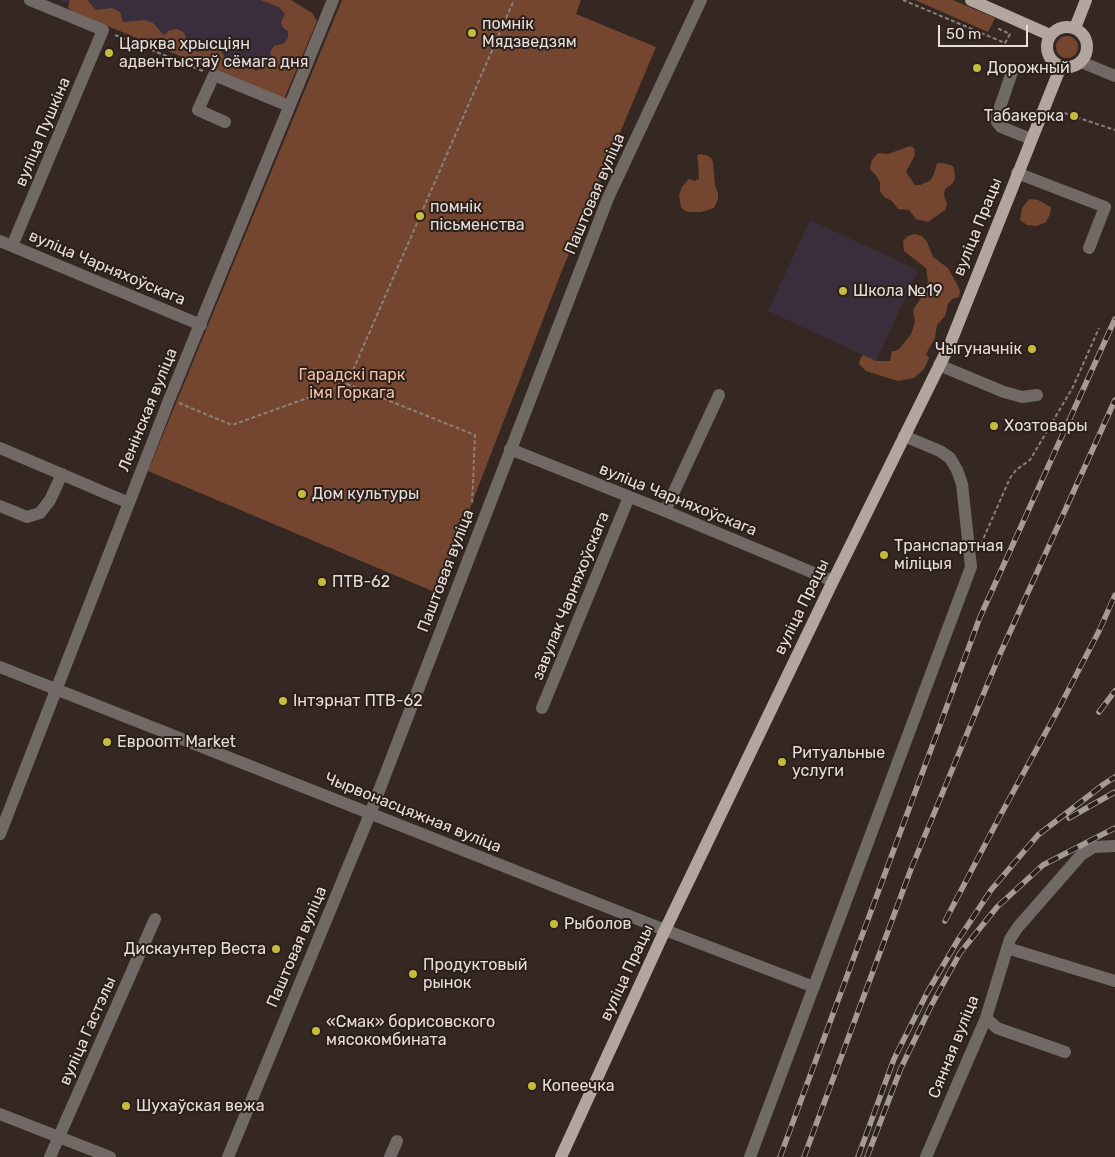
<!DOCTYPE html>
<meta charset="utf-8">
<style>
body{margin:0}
#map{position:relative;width:1115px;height:1157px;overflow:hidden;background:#352823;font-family:Rubik,sans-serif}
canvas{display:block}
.scale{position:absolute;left:938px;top:25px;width:90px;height:22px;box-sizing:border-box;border:2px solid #e7dedb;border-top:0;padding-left:6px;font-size:15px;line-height:18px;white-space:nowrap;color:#e7dedb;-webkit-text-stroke:4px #2b1f19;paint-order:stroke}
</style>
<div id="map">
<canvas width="1115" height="1157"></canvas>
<div class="scale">50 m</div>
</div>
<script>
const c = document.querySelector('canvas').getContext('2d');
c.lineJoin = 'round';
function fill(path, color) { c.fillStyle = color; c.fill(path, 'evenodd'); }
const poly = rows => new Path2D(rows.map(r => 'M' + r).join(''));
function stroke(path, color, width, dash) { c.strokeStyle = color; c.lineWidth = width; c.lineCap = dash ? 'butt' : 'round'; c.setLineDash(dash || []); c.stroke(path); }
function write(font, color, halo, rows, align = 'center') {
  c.font = font + ' Rubik,sans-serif'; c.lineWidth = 4; c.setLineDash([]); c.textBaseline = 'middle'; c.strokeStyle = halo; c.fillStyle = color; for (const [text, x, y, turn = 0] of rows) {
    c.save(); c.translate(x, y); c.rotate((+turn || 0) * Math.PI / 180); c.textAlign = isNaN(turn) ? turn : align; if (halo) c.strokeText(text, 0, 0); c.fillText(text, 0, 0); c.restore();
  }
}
fill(poly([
 [58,0,287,0,304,9,271,84],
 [810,220,918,270,876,361,768,311]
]), '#3a2e3d');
fill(poly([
 [70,0,87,0,96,10,112,8,120,12,123,22,145,20,153,23,164,35,170,30,178,29,184,33,190,48,198,52,203,49,221,51,228,62,240,69,248,68,257,71,262,64,269,63,272,58,270,52,274,46,283,44,288,38,288,31,283,28,281,22,285,14,279,7,261,0,291,0,312,13,317,21,284,99,74,12,68,8],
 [342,0,581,0,576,14,656,47,563,268,437,593,148,471],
 [915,0,953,0,995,18,988,32],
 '1056 47a11 11 0 1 1 22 0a11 11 0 1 1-22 0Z',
 [910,146,914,148,915,155,906,172,915,185,920,185,930,181,934,174,937,163,941,163,951,165,954,168,955,179,952,184,945,189,944,194,947,205,945,210,928,222,916,219,909,210,898,209,892,201,884,197,880,191,880,182,875,174,871,171,870,167,872,160,878,153,888,154],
 [699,154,706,155,711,158,713,162,715,186,718,193,718,199,714,208,701,212,689,212,685,211,681,207,679,195,682,187,689,179,694,181,699,179,698,162,697,156],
 [1029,199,1038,200,1051,207,1050,214,1046,222,1037,226,1027,225,1020,220,1022,208],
 [915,234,922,236,927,242,933,257,948,268,960,290,959,297,952,299,948,304,945,316,937,325,935,338,926,354,929,358,924,369,914,378,898,381,866,371,859,364,860,359,863,355,876,361,890,361,892,351,896,351,900,348,911,334,915,322,913,310,924,293,928,281,926,268,904,251,903,241,908,236]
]), '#75462f');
stroke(poly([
 [903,0,1005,43,1010,34,997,28],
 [115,35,203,71],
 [1058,111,1115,130],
 [347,384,475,435,472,505],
 [179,403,232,425,347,384,514,0],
 [981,544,1010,478,1016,470,1030,460,1073,387,1099,328]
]), '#8b807c', 2, [4, 2.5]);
stroke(poly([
 [1081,62,1115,76],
 [1012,72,997,116,997,122,1001,127,1031,139],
 [225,122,198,110,214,75,289,106],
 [1017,173,1105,207,1089,248],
 [0,241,201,325],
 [12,246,103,30,30,0],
 [939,365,1004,392,1022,397,1037,395],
 [0,448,129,503],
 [510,449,665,511,833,581],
 [0,506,27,517,40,513,50,500,62,474],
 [665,511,719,395],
 [0,667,665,930,814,987],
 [542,708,629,497],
 [0,834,169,400,333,0],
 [1007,948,1115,981],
 [986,1018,997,1028,1065,1052],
 [0,1114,110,1157],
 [50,1157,155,919],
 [228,1157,370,814,608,198,701,0],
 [390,1157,397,1141],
 [750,1157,971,567,962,484,957,470,950,458,940,451,904,436],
 [926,1157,986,1018,1010,939,1018,927,1081,855,1094,847,1115,846]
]), '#706965', 12);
stroke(poly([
 [971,0,1050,35],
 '1047 47a20 20 0 1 1 40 0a20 20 0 1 1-40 0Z',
 [1075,28,1086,0],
 [561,1157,665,930,833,581,950,344,1061,66]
]), '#b3a69e', 12);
const rail = poly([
 [1099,712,1115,691],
 [1069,818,1115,792],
 [945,921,1000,816,1058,710,1099,631,1115,595],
 [780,1157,980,617,1115,319],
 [804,1157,911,869,1000,654,1115,400],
 [858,1157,894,1059,927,993,958,940,991,890,1038,835,1104,784,1115,777],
 [867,1157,901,1068,931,1006,960,953,997,907,1043,865,1115,828]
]);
stroke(rail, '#a59a97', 5.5);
stroke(rail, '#2b1f19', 4, [11]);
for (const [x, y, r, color] of [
 [472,33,5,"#c5bc3d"],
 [109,53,5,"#c5bc3d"],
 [977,68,5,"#c5bc3d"],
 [1074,116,5,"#c5bc3d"],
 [420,216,5,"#c5bc3d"],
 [843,291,5,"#c5bc3d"],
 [1032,349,5,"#c5bc3d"],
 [994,426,5,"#c5bc3d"],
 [302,494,5,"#c5bc3d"],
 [884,555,5,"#c5bc3d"],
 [322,582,5,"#c5bc3d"],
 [283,701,5,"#c5bc3d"],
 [107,742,5,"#c5bc3d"],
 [782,762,5,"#c5bc3d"],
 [554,924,5,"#c5bc3d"],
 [276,949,5,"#c5bc3d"],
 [413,974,5,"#c5bc3d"],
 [316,1031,5,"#c5bc3d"],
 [532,1086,5,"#c5bc3d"],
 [126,1106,5,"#c5bc3d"]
]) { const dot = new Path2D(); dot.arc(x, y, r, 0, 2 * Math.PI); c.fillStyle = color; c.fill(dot); stroke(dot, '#2b1f19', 2); }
write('16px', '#e7dedb', '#2b1f19', [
 ["помнік",482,24],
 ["Мядзведзям",482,42],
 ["Царква хрысціян",119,44],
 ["адвентыстаў сёмага дня",119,62],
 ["Дорожный",987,68],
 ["Табакерка",1064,116,"right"],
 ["помнік",430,207],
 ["пісьменства",430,225],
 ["Школа №19",853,291],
 ["Чыгуначнік",1022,349,"right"],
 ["Хозтовары",1004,426],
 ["Дом культуры",312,494],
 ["Транспартная",894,546],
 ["міліцыя",894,564],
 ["ПТВ-62",332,582],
 ["Інтэрнат ПТВ-62",293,701],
 ["Евроопт Market",117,742],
 ["Ритуальные",792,753],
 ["услуги",792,771],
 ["Рыболов",564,924],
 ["Дискаунтер Веста",266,949,"right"],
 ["Продуктовый",423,965],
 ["рынок",423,983],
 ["«Смак» борисовского",326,1022],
 ["мясокомбината",326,1040],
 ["Копеечка",542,1086],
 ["Шухаўская вежа",136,1106]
], 'left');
write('16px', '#e7dedb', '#2b1f19', [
 ["вуліца Пушкіна",43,132,-67],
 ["Паштовая вуліца",595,194,-67],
 ["вуліца Працы",978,227,-68],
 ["вуліца Чарняхоўскага",107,268,23],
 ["Ленінская вуліца",148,410,-68],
 ["вуліца Чарняхоўскага",678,500,22],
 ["Паштовая вуліца",446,571,-69],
 ["завулак Чарняхоўскага",571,596,-68],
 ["вуліца Працы",802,607,-64],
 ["Чырвонасцяжная вуліца",413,813,22],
 ["Паштовая вуліца",297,947,-67],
 ["вуліца Працы",627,973,-65],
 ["вуліца Гастэлы",88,1031,-66],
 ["Сянная вуліца",954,1047,-68]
]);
write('16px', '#f6c1aa', '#2b1f19', [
 ["Гарадскі парк",352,375],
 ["імя Горкага",352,393]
]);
</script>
